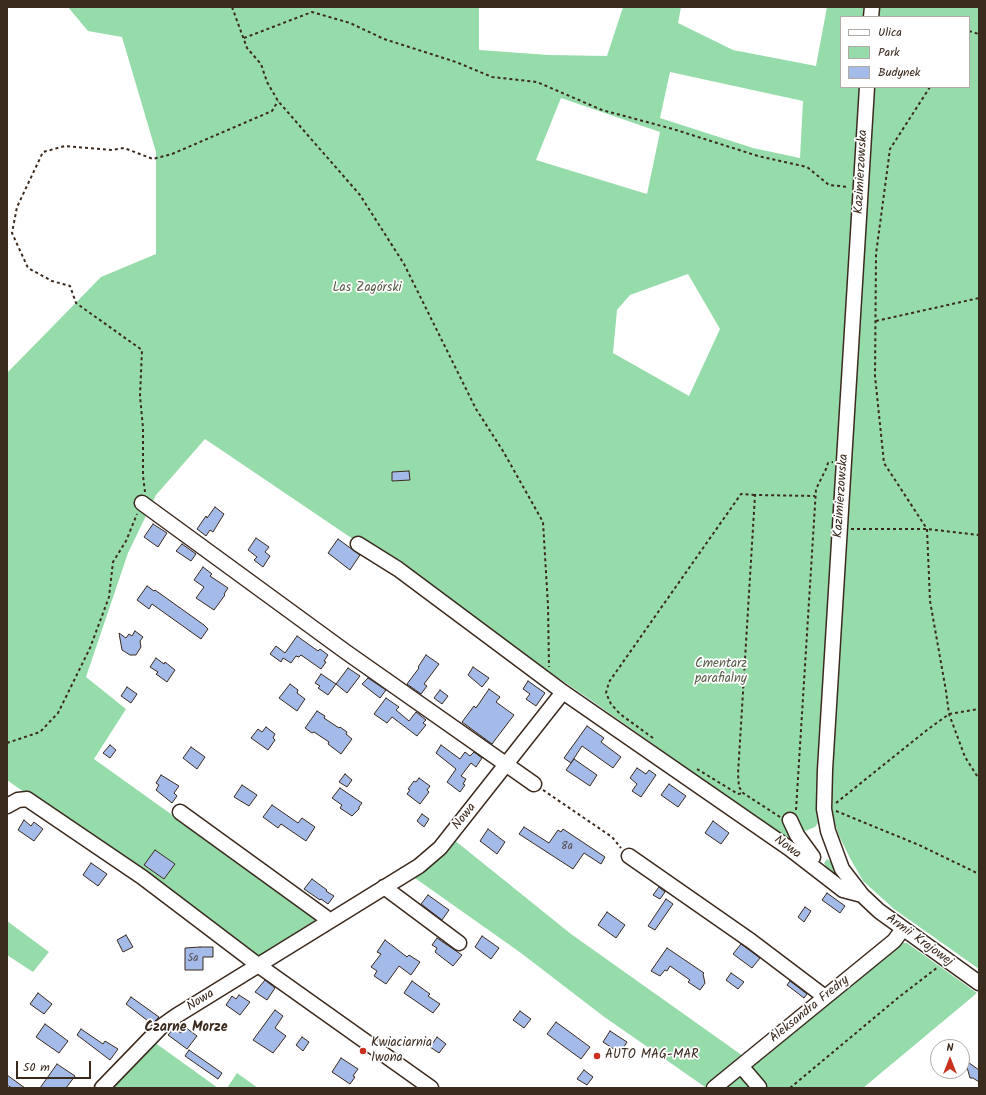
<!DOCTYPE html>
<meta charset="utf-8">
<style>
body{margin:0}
#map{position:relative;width:986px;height:1095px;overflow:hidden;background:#fff;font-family:Kalam,sans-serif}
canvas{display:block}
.frame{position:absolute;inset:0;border:8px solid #3b2a1e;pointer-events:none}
.legend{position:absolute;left:840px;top:16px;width:130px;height:72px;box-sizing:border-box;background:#fff;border:1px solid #b1aaa5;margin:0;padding:5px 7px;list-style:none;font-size:12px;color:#3b2a1e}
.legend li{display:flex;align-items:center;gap:8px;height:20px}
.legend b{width:20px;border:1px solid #b1aaa5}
.north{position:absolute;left:930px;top:1039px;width:40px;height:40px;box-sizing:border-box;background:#fff;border:1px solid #b1aaa5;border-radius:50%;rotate:0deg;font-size:11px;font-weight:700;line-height:16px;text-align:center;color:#3b2a1e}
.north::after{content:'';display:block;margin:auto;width:14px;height:18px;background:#c8321e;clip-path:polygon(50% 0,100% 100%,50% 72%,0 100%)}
.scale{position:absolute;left:16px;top:1061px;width:75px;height:18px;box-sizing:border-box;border:2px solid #3b2a1e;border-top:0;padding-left:5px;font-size:12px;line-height:14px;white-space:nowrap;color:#3b2a1e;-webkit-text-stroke:3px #fff;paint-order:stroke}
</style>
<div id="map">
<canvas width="986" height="1095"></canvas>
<div class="frame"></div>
<ul class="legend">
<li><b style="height:5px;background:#fff"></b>Ulica</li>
<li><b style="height:11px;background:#96dcaa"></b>Park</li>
<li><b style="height:11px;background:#a4bae8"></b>Budynek</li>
</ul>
<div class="north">N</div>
<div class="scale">50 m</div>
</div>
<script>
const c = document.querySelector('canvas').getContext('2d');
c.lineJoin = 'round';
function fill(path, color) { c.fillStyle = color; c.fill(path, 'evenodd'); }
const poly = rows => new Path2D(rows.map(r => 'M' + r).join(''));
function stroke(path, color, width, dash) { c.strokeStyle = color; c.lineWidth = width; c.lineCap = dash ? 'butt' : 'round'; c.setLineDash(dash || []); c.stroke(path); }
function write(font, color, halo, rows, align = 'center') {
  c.font = font + ' Kalam,sans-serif'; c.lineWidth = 3.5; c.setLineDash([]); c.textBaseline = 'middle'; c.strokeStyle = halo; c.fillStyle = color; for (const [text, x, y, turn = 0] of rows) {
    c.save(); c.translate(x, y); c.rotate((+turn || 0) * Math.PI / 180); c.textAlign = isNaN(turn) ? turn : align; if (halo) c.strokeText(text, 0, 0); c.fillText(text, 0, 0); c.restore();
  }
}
fill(poly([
 [68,7,479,7,479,50,549,55,607,56,623,7,681,7,678,23,733,50,816,66,827,7,866,7,865,17,841,17,841,87,861,87,825,672,817,780,816,807,818,823,815,827,800,833,789,840,585,696,205,439,156,495,128,553,86,677,126,709,94,759,319,920,257,958,7,780,7,373,101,277,156,254,156,152,122,37,88,31],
 [670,72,803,101,800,158,753,148,660,118],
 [561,98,660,132,647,194,536,160],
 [688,274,720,329,689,396,613,353,617,310,630,295],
 [879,7,979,7,979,969,894,909,863,881,850,858,839,836,830,808,874,87,969,87,969,17,878,17],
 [453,839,571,934,743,1056,705,1087,603,1016,521,953,412,876],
 [827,859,832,862,844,882,829,872,824,863],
 [7,921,49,952,33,972,7,955],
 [903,943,907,943,977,993,863,1088,723,1088,894,947],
 [154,1042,218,1088,113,1088],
 [237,1073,258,1088,227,1088]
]), '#96dcaa');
const building = poly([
 [409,471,410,480,392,481,392,472,409,471],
 [215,507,224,514,213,532,210,530,206,536,197,529,206,516,207,518,215,507],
 [153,524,167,533,158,547,144,537,153,524],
 [256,538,269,547,265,552,270,556,263,567,254,560,257,557,248,550,256,538],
 [338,539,360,555,350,570,328,553,338,539],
 [182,544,196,554,191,561,176,551,182,544],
 [203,567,212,574,210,576,228,588,224,594,225,595,214,610,196,598,204,587,194,580,203,567],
 [147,586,154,591,155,590,204,625,208,629,201,639,152,604,149,609,137,600,147,586],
 [135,631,143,637,140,641,141,647,136,655,130,655,122,650,119,633,126,638,129,634,132,636,135,631],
 [297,636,318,651,320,649,328,655,324,661,326,662,321,669,301,655,299,657,296,656,291,663,283,658,281,662,270,654,276,646,285,653,297,636],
 [426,655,439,664,424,684,427,686,421,694,407,684,419,668,418,667,426,655],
 [156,658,164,664,165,662,175,670,167,682,156,674,158,672,150,667,156,658],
 [473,667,489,678,482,687,468,675,473,667],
 [348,668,360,676,347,693,336,684,348,668],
 [321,674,336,684,328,695,318,688,320,686,315,683,321,674],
 [368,678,386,690,380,698,362,684,368,678],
 [528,681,545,693,536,706,526,699,530,694,523,689,528,681],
 [290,684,298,690,297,693,305,699,297,711,279,698,290,684],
 [127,687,137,694,131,703,121,696,127,687],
 [489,689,500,697,496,702,514,715,492,744,462,722,474,706,476,708,489,689],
 [440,690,448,696,442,704,434,698,440,690],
 [386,698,399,707,396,710,409,721,416,712,426,720,423,723,426,725,417,736,392,717,387,723,374,714,386,698],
 [317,711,325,716,324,718,339,728,340,727,347,732,346,734,352,739,341,754,328,744,329,742,314,732,312,733,305,728,317,711],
 [587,726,604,738,601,742,621,757,613,768,582,746,571,763,564,758,587,726],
 [266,727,275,734,273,738,275,740,268,750,251,738,258,729,262,732,266,727],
 [110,745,116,750,110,758,103,753,110,745],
 [441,745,460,759,465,752,470,756,474,752,482,758,476,767,471,763,461,776,466,779,463,784,465,785,460,792,447,782,456,769,436,753,441,745],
 [191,747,205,757,197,769,183,758,191,747],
 [574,759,597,775,590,786,566,770,574,759],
 [637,768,646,774,649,770,656,775,641,797,632,791,637,784,630,778,637,768],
 [345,774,352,780,347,787,339,782,345,774],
 [161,775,179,786,174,793,177,796,172,803,156,790,159,785,156,783,161,775],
 [419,778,430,786,427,790,429,792,420,804,407,794,410,790,408,789,414,781,416,782,419,778],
 [669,784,686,796,678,807,661,795,669,784],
 [242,785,257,795,249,806,234,797,242,785],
 [340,788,362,803,359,807,359,809,352,816,340,808,342,805,332,798,340,788],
 [272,805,298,823,302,818,315,827,306,841,281,824,278,828,263,817,272,805],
 [422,814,429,819,424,827,417,821,422,814],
 [24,820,31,826,34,822,43,829,34,841,18,830,24,820],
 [713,821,729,833,721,844,705,833,713,821],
 [524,827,549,843,558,830,561,832,563,829,605,857,601,864,584,853,573,869,519,834,524,827],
 [488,829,505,842,497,854,480,841,488,829],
 [155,850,175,864,164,879,144,865,155,850],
 [91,863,107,874,98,886,83,875,91,863],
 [312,879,327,890,326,891,334,896,328,904,321,899,320,900,304,889,312,879],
 [659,887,665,892,660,899,653,895,659,887],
 [827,893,845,906,840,913,822,900,827,893],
 [428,895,449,910,442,920,421,904,428,895],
 [666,899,673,904,655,930,648,926,666,899],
 [805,907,811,911,804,922,798,917,805,907],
 [607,912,625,925,616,938,598,925,607,912],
 [126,935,133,947,123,952,117,940,126,935],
 [482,936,499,948,491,959,475,947,482,936],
 [437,938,462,955,453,966,435,952,437,948,432,945,437,938],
 [385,940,407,957,409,955,420,962,411,975,399,966,386,984,374,976,377,971,371,967,381,954,377,952,385,940],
 [741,944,760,958,752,968,733,954,741,944],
 [200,947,213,947,213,957,203,957,203,970,185,970,185,948,200,947],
 [667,948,704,973,703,974,705,983,700,990,688,982,690,980,670,966,667,971,665,970,660,976,651,971,667,948],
 [731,973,744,982,738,989,726,980,731,973],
 [265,980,275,988,267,1000,255,992,265,980],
 [412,981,430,994,428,996,440,1004,433,1013,404,993,412,981],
 [790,981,807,994,804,998,787,985,790,981],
 [38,993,52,1004,44,1014,30,1004,38,993],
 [239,995,250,1002,240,1015,226,1005,232,996,236,999,239,995],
 [131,997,159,1017,152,1024,126,1004,131,997],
 [275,1010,283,1016,275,1028,286,1036,273,1053,253,1040,275,1010],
 [520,1011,531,1019,524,1028,513,1020,520,1011],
 [556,1022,590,1047,581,1059,547,1034,556,1022],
 [45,1024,68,1041,59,1053,36,1037,45,1024],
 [185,1027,197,1036,187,1049,168,1035,174,1028,181,1033,185,1027],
 [81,1029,103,1044,105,1041,118,1049,110,1060,77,1035,81,1029],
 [610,1031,627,1042,620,1053,603,1042,610,1031],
 [302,1037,309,1042,303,1051,296,1045,302,1037],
 [437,1037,446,1044,439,1053,430,1047,437,1037],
 [189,1050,222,1073,218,1079,185,1056,189,1050],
 [341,1058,358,1069,353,1076,355,1077,350,1084,332,1072,341,1058],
 [965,1060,979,1070,979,1082,973,1078,970,1078,965,1060],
 [57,1064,75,1076,66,1088,40,1088,57,1064],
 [584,1070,593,1077,587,1085,577,1079,584,1070],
 [7,1075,25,1088,12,1088,7,1085,7,1075]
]);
fill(building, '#a4bae8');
stroke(building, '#3b2a1e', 1);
const minor = poly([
 [871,17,872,7],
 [867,87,825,770,824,809,828,831,842,869,862,895,879,911,979,983],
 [142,503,346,652,534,784],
 [358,544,398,569,563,692,790,849,843,890,862,895],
 [7,806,18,800,27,799,142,877,258,965,431,1088],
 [180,812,325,917,328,922],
 [790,820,797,835,813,857],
 [629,856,751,941,825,997],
 [384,887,459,943],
 [741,1066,759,1087],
 [102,1088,162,1026,176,1016,419,866,440,848,563,692],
 [714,1088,894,941,903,929]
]);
stroke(minor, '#3b2a1e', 17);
stroke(poly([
 [232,7,247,48,261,64,267,82,278,101,360,195,404,264,476,409,503,451,543,522,548,606,549,667],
 [969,31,979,34],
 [244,38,312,12,350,23,384,39,456,62,492,77,537,82,602,110,673,129,758,156,807,167,829,185,849,187],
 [930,87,890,149,876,254,875,376,884,463,927,529,930,601,946,691,949,714,965,757,979,779],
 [876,321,979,298],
 [145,492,143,476,143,428,140,396,142,350,76,303,70,286,52,281,28,268,12,233,17,207,43,152,65,146,112,150,124,148,153,159,172,154,272,111,278,101],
 [851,529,927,529,979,535],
 [653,738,620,714,611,704,606,693,609,682,741,494,755,495],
 [7,743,40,732,58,713,90,648,109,597,113,562,126,541,137,514],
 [697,769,738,794,743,793],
 [543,790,612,837,621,848],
 [836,803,927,730,949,714,979,709],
 [796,810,816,489,826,469,828,463,833,462],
 [836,811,919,845,979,874],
 [780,817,743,793,739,787,738,774,755,495,815,496],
 [790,1088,899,997,938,967]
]), '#3b2a1e', 2, [3, 3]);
stroke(minor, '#fff', 14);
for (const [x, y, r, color] of [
 [363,1051,4,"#c8321e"],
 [597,1056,4,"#c8321e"]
]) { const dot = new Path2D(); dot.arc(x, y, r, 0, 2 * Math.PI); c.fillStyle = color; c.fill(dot); stroke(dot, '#fff', 1.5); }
write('11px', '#554e50', null, [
 ["8a",567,847],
 ["5a",193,959]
]);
write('13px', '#3b2a1e', '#fff', [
 ["Kazimierzowska",862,172,-87],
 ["Kazimierzowska",842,496,-86],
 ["Nowa",465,817,-52],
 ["Nowa",787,848,36],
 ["Armii Krajowej",919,941,36],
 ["Nowa",201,1001,-32],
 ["Aleksandra Fredry",810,1010,-39]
]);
write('13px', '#565f48', '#fff', [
 ["Las Zagórski",367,289],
 ["Cmentarz",721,665],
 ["parafialny",721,680]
]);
write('13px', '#3b2a1e', '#fff', [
 ["Kwiaciarnia",371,1044],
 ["Iwona",371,1059],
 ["AUTO MAG-MAR",605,1056]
], 'left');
write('bold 14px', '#3b2a1e', '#fff', [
 ["Czarne Morze",186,1029]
]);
</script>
